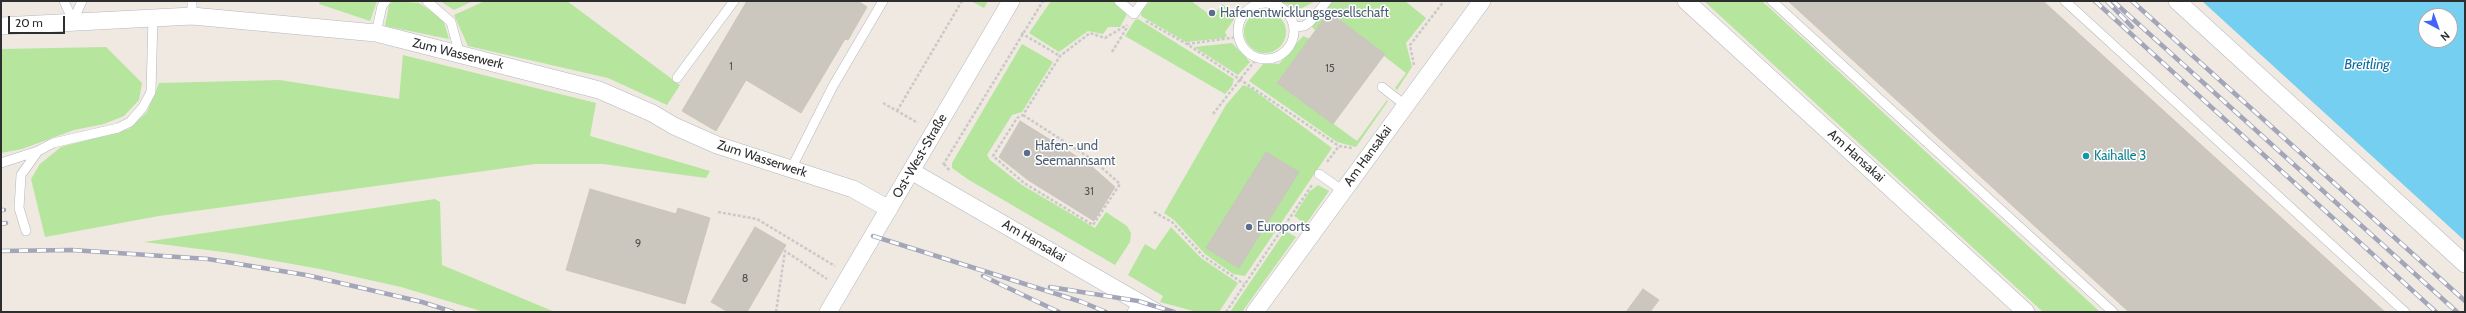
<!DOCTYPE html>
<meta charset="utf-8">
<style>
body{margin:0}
#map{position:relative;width:2466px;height:313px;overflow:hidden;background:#efe9e1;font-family:Cabin,sans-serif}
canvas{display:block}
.frame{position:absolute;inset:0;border:2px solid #2e2e2e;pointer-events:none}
.north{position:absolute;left:2418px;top:8px;width:40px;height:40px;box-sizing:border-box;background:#fff;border:1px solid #ababab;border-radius:50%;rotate:139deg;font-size:11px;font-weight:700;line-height:16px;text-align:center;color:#2e2e2e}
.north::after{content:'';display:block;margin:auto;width:14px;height:18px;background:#4264fb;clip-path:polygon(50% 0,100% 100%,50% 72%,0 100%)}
.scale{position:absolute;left:8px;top:16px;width:57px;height:18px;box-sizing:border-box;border:2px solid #2e2e2e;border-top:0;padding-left:5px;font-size:12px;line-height:14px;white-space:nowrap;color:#2e2e2e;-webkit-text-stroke:3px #fff;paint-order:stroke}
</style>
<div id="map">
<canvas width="2466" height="313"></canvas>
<div class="frame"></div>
<div class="north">N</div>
<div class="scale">20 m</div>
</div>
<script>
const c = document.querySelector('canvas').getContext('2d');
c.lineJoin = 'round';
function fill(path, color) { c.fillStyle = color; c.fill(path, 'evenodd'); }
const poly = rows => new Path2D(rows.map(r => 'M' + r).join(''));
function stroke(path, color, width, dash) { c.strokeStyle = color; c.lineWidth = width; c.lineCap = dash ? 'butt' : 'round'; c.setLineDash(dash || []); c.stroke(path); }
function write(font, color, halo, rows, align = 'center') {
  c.font = font + ' Cabin,sans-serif'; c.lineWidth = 3; c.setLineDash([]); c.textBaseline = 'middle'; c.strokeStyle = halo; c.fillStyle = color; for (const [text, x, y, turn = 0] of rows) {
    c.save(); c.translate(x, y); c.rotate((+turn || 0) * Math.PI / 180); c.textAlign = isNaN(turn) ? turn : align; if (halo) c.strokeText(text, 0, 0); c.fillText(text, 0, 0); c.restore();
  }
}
fill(poly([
 [320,1,377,1,370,21,319,4],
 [393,1,419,3,443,19,449,39,385,26,389,5],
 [440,1,473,1,454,10],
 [485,1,567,1,680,85,667,105,608,78,468,46,454,15],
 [971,1,988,1,984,8],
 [1051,1,1114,1,1127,12,1126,16,1120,27,1108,27,1103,34,1088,31,1059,52,1029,33],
 [1150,1,1191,1,1213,17,1222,4,1237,15,1225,32,1227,36,1224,38,1186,42,1141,16,1141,12],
 [1277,1,1316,1,1300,9],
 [1332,1,1405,1,1426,18,1406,43,1412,67,1397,90,1395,88,1406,73,1384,56,1385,54,1329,12,1316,31,1311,26],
 [1704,1,1762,1,2100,312,2043,312],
 '1244 32a21 21 0 1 1 42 0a21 21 0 1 1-42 0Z',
 [1138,19,1234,79,1232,86,1225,94,1125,36,1135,20],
 [1303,36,1310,39,1277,83,1357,141,1387,100,1388,101,1356,147,1337,142,1249,81,1264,63,1279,64],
 [1232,43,1250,62,1238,75,1194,47],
 [1022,44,1053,62,1022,112,1012,115,987,155,990,160,1022,185,1095,228,1106,212,1127,226,1131,233,1130,242,1115,265,969,180,952,168,952,163],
 [106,47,142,83,139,100,124,116,104,124,74,130,22,149,1,153,1,49],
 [403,55,596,103,590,136,710,171,706,178,603,164,535,164,159,216,45,237,31,179,40,164,61,147,129,129,147,112,159,83,280,80,399,99],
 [1243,85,1251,88,1332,148,1245,276,1233,274,1205,254,1174,220,1164,213,1226,105],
 [1318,185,1329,191,1306,224,1294,216,1309,192],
 [435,199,440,202,442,265,555,312,484,312,401,287,320,269,231,253,144,242],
 [1171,227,1201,258,1238,283,1219,312,1197,312,1160,302,1163,296,1128,275,1145,244,1155,250],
 [1285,231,1296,237,1242,312,1230,312]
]), '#b6e59e');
fill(poly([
 [2202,1,2465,1,2465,241],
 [2426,16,2450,16,2450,40,2426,40]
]), '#75cff0');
const building = poly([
 [747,1,858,1,867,7,848,40,845,39,801,113,746,80,716,131,682,111,747,1],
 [1788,1,2043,1,2385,312,2129,312,1788,1],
 [1329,12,1385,54,1333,124,1277,83,1329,12],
 [1020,121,1089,164,1115,187,1094,221,1028,180,999,157,1020,121],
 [1266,152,1299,172,1239,268,1206,248,1266,152],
 [590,189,676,214,678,208,710,218,685,304,566,270,590,189],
 [755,227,786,245,747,312,728,312,711,302,755,227],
 [1643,289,1659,300,1650,312,1626,312,1643,289]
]);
fill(building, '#cbc7bf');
stroke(building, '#cbc5ba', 1);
const service = poly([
 [64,1,73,21],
 [192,1,192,16],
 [427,1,451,22,460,55],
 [1119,1,1134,14,1143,1],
 [1772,1,2113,312],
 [2065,1,2405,312],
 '1238 31a28 28 0 1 1 56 0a28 28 0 1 1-56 0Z',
 [73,21,82,1],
 [1294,27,1304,26,1310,22,1327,1],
 [376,33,382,6,386,1],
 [677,78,734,1],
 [1382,87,1405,105],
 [1,163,38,151],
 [791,169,833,86,883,1],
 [1319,174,1343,191],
 [26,231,19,208,21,175,38,151,53,143,118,128,130,122,143,107,151,92,153,17],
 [1132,312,1138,301]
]);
const minor = poly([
 [1686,1,2026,312],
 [2177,1,2465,264],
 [1,26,192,16,376,33,599,90,652,113,674,126,717,145,853,189,889,209],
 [911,171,1156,312],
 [828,312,1011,1],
 [1255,312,1482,1]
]);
stroke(service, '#b4b7c1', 10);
stroke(minor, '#b4b7c1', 18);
stroke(poly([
 [1251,1,1255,5],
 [1146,21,1187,44,1339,146,1352,148],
 [1021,33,1060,56],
 [1187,44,1238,37],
 [1112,52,1128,26],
 [1414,65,1410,45,1444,1],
 [883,103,918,123],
 [897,111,962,1],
 [1213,114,1257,58],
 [1023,115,1093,160,1120,184,1093,225,1024,183,993,156,1017,118,1023,115,1060,56,1090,33,1105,38,1127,25],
 [1327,162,1339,146],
 [944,164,950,171],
 [943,165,1043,1],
 [718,212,757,219,835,266],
 [1154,212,1172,222,1203,256,1244,284],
 [1284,225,1294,231],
 [776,312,785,251,827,279],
 [1226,312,1312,185]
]), '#c9c9c9', 2.5, [3, 2]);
stroke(service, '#fff', 9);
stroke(minor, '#fff', 17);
const rail = poly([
 [2095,1,2436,312],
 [2107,1,2132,27],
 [2113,1,2457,312],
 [2132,1,2465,301],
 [1,210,4,210],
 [1,224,6,223],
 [873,236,1082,302,1106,312],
 [1,251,72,250,208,259,306,275,422,302,453,312],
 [983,276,1059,312],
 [1050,287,1138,301,1174,312]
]);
stroke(rail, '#a3a6b8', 4.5);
stroke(rail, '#fff', 3, [9]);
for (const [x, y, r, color] of [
 [1212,13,4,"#5c6f8a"],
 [1027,153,4,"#5c6f8a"],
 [2086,156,4,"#0f9aa8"],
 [1249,227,4,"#5c6f8a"]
]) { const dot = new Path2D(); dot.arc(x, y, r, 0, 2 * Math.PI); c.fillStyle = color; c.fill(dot); stroke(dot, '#fff', 1.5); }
write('11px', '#555452', null, [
 ["1",731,67],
 ["15",1330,69],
 ["31",1089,192],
 ["9",638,244],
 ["8",745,279]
]);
write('13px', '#4e5e75', '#fff', [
 ["Hafenentwicklungsgesellschaft",1220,13],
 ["Hafen- und",1035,146],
 ["Seemannsamt",1035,161],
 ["Euroports",1257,227]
], 'left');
write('13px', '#2e2e2e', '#fff', [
 ["Zum Wasserwerk",458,54,14],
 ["Ost-West-Straße",920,156,-60],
 ["Am Hansakai",1368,156,-54],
 ["Am Hansakai",1856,156,42],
 ["Zum Wasserwerk",762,159,18],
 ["Am Hansakai",1034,241,30]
]);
write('13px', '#0d838f', '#fff', [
 ["Kaihalle 3",2094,156]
], 'left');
write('italic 14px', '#0d6fa3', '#fff', [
 ["Breitling",2367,65]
]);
</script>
